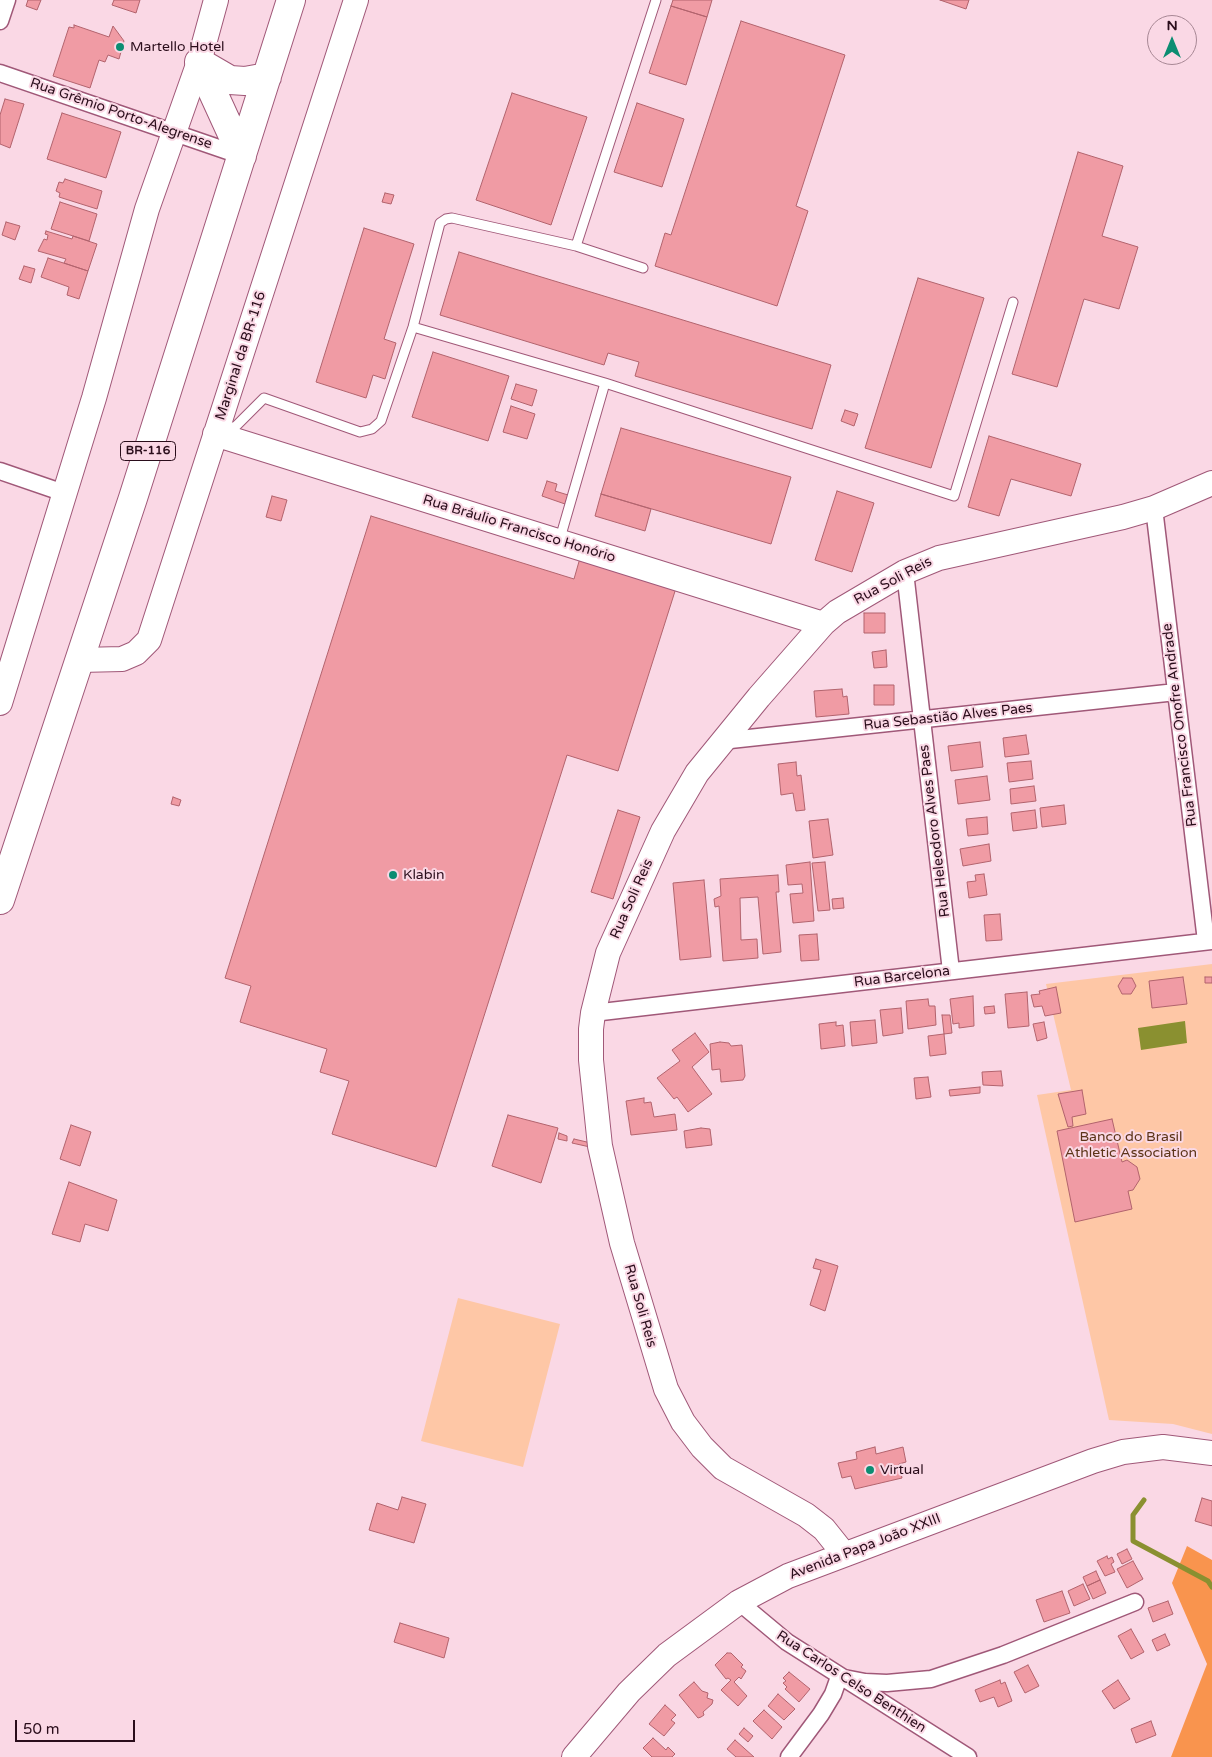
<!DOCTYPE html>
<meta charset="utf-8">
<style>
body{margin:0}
#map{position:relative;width:1212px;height:1757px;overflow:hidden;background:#fad8e5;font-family:"Varela Round",sans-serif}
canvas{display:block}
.north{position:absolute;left:1147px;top:15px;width:50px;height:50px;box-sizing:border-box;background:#fad8e5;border:1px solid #a78794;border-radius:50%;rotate:0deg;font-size:14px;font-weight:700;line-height:20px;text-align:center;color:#2a0d1b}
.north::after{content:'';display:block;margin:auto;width:18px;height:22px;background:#0c8d72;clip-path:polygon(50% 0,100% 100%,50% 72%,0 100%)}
.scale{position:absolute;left:15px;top:1720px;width:120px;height:22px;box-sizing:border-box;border:2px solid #2a0d1b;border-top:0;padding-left:6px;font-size:15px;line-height:18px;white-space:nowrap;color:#2a0d1b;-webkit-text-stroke:4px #fad8e5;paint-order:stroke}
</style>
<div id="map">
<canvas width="1212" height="1757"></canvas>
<div class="north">N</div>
<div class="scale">50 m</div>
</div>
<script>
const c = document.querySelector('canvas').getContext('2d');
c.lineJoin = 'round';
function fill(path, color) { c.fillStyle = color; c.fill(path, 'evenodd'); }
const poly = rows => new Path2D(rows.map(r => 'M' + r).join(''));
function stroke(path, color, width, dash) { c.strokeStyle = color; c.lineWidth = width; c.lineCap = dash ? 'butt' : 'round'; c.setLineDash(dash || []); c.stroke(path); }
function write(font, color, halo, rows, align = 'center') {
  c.font = font + ' "Varela Round",sans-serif'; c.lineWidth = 4; c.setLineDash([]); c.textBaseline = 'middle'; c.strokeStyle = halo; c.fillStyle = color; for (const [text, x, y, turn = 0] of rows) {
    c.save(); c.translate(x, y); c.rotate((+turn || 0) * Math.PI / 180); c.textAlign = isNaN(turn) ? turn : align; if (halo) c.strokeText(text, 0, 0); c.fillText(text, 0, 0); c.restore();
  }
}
fill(poly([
 [1212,964,1212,1434,1173,1424,1109,1420,1037,1095,1071,1090,1046,984],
 [458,1298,560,1324,523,1467,421,1441]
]), '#fec7a6');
fill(poly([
 [1187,1546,1212,1560,1212,1757,1171,1757,1207,1664,1172,1583]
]), '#f9944e');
fill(poly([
 [1185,1021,1187,1043,1141,1050,1138,1028]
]), '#8a9030');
stroke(poly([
 [1144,1500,1133,1515,1133,1541,1208,1581,1212,1587]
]), '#8a9030', 5);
const building = poly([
 [28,0,41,0,37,10,26,6,28,0],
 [114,0,140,0,136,13,112,5,114,0],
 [673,0,712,0,707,17,671,6,673,0],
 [940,0,969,0,966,9,940,0],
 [671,6,707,17,686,85,649,73,671,6],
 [741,21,845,55,796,206,808,211,777,306,655,266,665,233,671,235,741,21],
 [74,25,109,37,113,26,124,41,119,59,108,55,105,62,99,60,90,88,53,76,69,27,74,28,74,25],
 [512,93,587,117,551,225,476,200,512,93],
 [5,99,24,104,10,148,0,144,0,115,5,99],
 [637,103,684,119,662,187,614,172,637,103],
 [62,113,121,132,106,178,47,159,62,113],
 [1078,152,1123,166,1102,236,1138,247,1119,309,1084,299,1057,387,1012,374,1078,152],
 [65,179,102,191,97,209,59,197,60,193,56,191,59,182,63,183,65,179],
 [385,193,394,195,391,204,382,202,385,193],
 [60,202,97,214,89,241,51,229,60,202],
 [6,222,20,226,15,240,2,235,6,222],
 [364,228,414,244,384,339,396,343,385,379,373,375,366,398,316,382,364,228],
 [46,231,72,239,73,236,97,244,88,271,64,263,66,259,38,251,44,239,47,240,48,235,45,234,46,231],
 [459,252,831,365,812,429,635,376,639,362,608,353,604,365,440,315,459,252],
 [48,258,88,271,79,299,67,295,69,287,41,277,48,258],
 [24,266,35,269,31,283,19,279,24,266],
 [918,278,984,298,931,468,865,448,918,278],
 [433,352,509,376,488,441,412,417,433,352],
 [516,384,537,390,532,406,511,399,516,384],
 [511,406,535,414,527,439,503,432,511,406],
 [845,410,858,414,854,426,841,421,845,410],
 [621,428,791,477,771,544,601,494,621,428],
 [989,436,1081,464,1071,496,1011,479,999,516,968,507,989,436],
 [547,481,557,484,555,491,568,495,565,504,542,496,547,481],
 [837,491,874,503,852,572,815,560,837,491],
 [601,494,651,509,645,531,595,516,601,494],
 [272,496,287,500,281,521,266,517,272,496],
 [371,516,574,579,580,558,676,588,618,771,567,755,436,1167,332,1134,349,1081,320,1072,327,1049,240,1022,251,986,225,978,371,516],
 [864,613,885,613,885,633,864,633,864,613],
 [886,650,887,667,874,668,872,652,886,650],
 [874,685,894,685,894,705,874,705,874,685],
 [842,689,843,697,847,696,849,714,816,717,814,691,842,689],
 [1026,735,1029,754,1005,757,1003,738,1026,735],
 [980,742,983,767,951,771,948,746,980,742],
 [1031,761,1033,779,1009,782,1007,763,1031,761],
 [796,762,797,776,801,775,805,810,796,811,793,793,781,795,778,764,796,762],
 [987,776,990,800,958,804,955,780,987,776],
 [1034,786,1036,801,1011,804,1010,789,1034,786],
 [173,797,181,800,179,806,171,804,173,797],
 [1064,805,1066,824,1042,827,1040,808,1064,805],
 [618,810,640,817,613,899,591,892,618,810],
 [1035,810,1037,828,1013,831,1011,813,1035,810],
 [987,817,988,834,968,836,966,819,987,817],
 [828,819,833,855,813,858,809,821,828,819],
 [989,844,991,861,963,866,960,849,989,844],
 [810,862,814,921,793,923,790,894,803,893,802,884,788,885,786,865,810,862],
 [825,862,830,910,818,911,812,863,825,862],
 [984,874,987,895,969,898,967,882,976,881,975,875,984,874],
 [778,875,779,892,776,892,781,952,763,954,758,897,740,898,741,940,757,939,758,958,723,961,719,906,715,907,714,899,721,896,720,879,778,875],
 [704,880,711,957,680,960,673,883,704,880],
 [843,898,844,908,833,909,832,899,843,898],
 [1000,914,1002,940,986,941,984,915,1000,914],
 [817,934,819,960,801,961,799,935,817,934],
 [1183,977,1187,1004,1152,1008,1149,981,1183,977],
 [1205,977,1212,977,1212,983,1205,983,1205,977],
 [1123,978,1132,978,1136,986,1131,994,1122,994,1118,986,1123,978],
 [1056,987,1061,1013,1045,1016,1042,1006,1034,1007,1031,995,1040,994,1039,991,1056,987],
 [1027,992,1029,1026,1008,1028,1005,994,1027,992],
 [973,996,974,1026,959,1028,959,1023,953,1024,950,999,973,996],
 [928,999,929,1006,935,1006,936,1025,908,1029,906,1001,928,999],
 [994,1006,995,1013,985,1014,984,1007,994,1006],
 [901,1008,903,1033,883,1036,880,1010,901,1008],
 [942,1015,950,1015,952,1033,944,1034,942,1015],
 [875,1020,877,1043,852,1046,850,1022,875,1020],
 [836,1022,836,1026,843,1025,845,1046,821,1049,819,1024,836,1022],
 [1044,1022,1047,1038,1037,1041,1033,1024,1044,1022],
 [695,1033,709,1052,692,1067,712,1094,688,1112,677,1097,674,1099,657,1078,680,1061,672,1050,695,1033],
 [944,1034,946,1054,930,1056,928,1036,944,1034],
 [720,1042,729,1043,731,1046,742,1045,745,1076,743,1080,721,1082,720,1069,712,1070,710,1044,720,1042],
 [1001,1071,1003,1086,983,1085,982,1072,1001,1071],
 [928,1077,931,1097,916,1099,914,1078,928,1077],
 [980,1087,980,1093,950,1096,949,1090,980,1087],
 [1082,1090,1086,1114,1072,1117,1073,1126,1068,1127,1058,1094,1082,1090],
 [644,1098,644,1103,651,1102,654,1117,675,1114,677,1130,631,1135,626,1101,644,1098],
 [508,1115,558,1128,541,1183,492,1166,508,1115],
 [1112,1119,1122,1162,1127,1160,1137,1167,1140,1179,1133,1190,1128,1191,1132,1209,1075,1222,1057,1131,1112,1119],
 [71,1125,91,1132,80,1166,60,1159,71,1125],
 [701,1128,710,1129,712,1145,686,1148,684,1131,701,1128],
 [559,1133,567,1136,567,1141,558,1139,559,1133],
 [574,1139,591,1143,590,1147,572,1143,574,1139],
 [69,1182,117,1200,108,1231,85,1224,80,1242,52,1234,69,1182],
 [816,1259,838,1266,825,1311,810,1305,821,1270,813,1268,816,1259],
 [875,1447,876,1454,903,1447,906,1462,899,1464,902,1478,855,1489,851,1476,842,1478,838,1463,857,1459,856,1452,875,1447],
 [402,1497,426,1504,414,1543,369,1530,377,1503,398,1510,402,1497],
 [1202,1498,1212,1501,1212,1526,1195,1521,1202,1498],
 [1127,1549,1132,1559,1122,1564,1117,1554,1127,1549],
 [1107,1556,1108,1559,1112,1557,1114,1562,1111,1564,1115,1572,1105,1576,1097,1561,1107,1556],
 [1133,1561,1143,1579,1127,1588,1117,1569,1133,1561],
 [1096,1571,1100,1580,1087,1586,1083,1577,1096,1571],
 [1100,1580,1106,1593,1093,1599,1087,1586,1100,1580],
 [1083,1584,1090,1599,1074,1606,1068,1591,1083,1584],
 [1062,1591,1070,1613,1044,1622,1036,1600,1062,1591],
 [1168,1601,1173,1614,1153,1622,1148,1608,1168,1601],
 [400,1623,449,1638,444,1658,394,1642,400,1623],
 [1131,1629,1144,1652,1131,1659,1118,1636,1131,1629],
 [1165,1634,1170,1645,1157,1651,1152,1640,1165,1634],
 [727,1653,731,1653,743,1665,741,1667,746,1671,741,1679,739,1677,734,1682,747,1696,738,1706,721,1690,731,1680,728,1678,726,1679,715,1665,727,1653],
 [1028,1665,1039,1686,1025,1693,1014,1672,1028,1665],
 [789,1672,810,1689,799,1702,785,1689,787,1687,783,1683,786,1681,783,1678,789,1672],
 [1000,1680,1001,1684,1005,1682,1012,1701,998,1707,994,1697,980,1702,975,1690,1000,1680],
 [1118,1680,1130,1699,1114,1709,1102,1691,1118,1680],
 [694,1682,702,1691,708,1693,707,1698,713,1700,712,1704,703,1712,704,1715,701,1717,698,1718,679,1695,694,1682],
 [778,1694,795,1709,784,1720,768,1706,778,1694],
 [665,1705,676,1715,671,1720,675,1723,664,1736,649,1724,665,1705],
 [764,1710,782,1727,772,1739,753,1721,764,1710],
 [1151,1721,1156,1735,1136,1743,1131,1729,1151,1721],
 [744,1728,753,1736,748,1742,739,1734,744,1728],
 [653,1738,666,1750,668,1747,675,1754,672,1757,652,1757,643,1748,653,1738],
 [735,1740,754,1757,736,1757,727,1749,735,1740]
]);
fill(building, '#f09ba4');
stroke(building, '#b2636d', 1);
const lane = poly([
 [576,246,656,0],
 [413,327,605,383,954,496,1013,302],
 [222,431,236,426,264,398,360,432,372,429,381,421,413,327,440,223,446,219,452,218,576,246,643,268],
 [559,542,605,383]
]);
const street = poly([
 [0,21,7,0],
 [0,73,242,156],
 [0,471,64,493],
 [1154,508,1206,941],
 [905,572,951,971],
 [721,741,1176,692],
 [593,1013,1212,941],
 [739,1602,787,1642,968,1757],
 [789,1757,821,1714,833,1694,839,1677,865,1682,887,1683,931,1679,1003,1655,1135,1602]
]);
const secondary = poly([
 [215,434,823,624],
 [80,660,122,659,136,653,149,640,356,0],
 [0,703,94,398,147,209,199,62,216,0],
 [844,1554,824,1529,806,1515,723,1468,702,1447,683,1422,666,1389,622,1243,600,1146,591,1060,591,1029,593,1013,608,953,663,831,697,773,759,697,823,624,837,612,905,572,939,558,1123,517,1154,508,1212,483],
 [574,1757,629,1692,667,1655,739,1602,788,1576,1093,1461,1123,1452,1163,1447,1212,1453]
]);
const highway = poly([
 [199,62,242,156],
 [199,62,230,80,245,81,267,77],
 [0,900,133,498,291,0]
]);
stroke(lane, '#a05878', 11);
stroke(street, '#a05878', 19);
stroke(secondary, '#a05878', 26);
stroke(highway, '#a05878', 30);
stroke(lane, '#fff', 9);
stroke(street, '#fff', 16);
stroke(secondary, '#fff', 24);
stroke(highway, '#fff', 28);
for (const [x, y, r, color] of [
 [120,47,5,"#0c8d72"],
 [393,875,5,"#0c8d72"],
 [870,1470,5,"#0c8d72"]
]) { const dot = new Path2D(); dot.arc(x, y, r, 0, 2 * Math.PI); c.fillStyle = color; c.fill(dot); stroke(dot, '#fad8e5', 2); }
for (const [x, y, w] of [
 [148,451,55]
]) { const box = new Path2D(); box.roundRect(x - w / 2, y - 9.5, w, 19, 4); c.fillStyle = '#fad8e5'; c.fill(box); stroke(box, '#2a0d1b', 1); }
write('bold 12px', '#2a0d1b', null, [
 ["BR-116",148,451]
]);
write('14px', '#2a0d1b', '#fad8e5', [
 ["Martello Hotel",130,47],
 ["Klabin",403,875],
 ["Virtual",880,1470]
], 'left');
write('14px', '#2a0d1b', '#fad8e5', [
 ["Rua Grêmio Porto-Alegrense",121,114,19],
 ["Marginal da BR-116",241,356,-72],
 ["Rua Bráulio Francisco Honório",519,529,17],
 ["Rua Soli Reis",893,581,-28],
 ["Rua Sebastião Alves Paes",948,717,-6],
 ["Rua Francisco Onofre Andrade",1180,725,-97],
 ["Rua Heleodoro Alves Paes",935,831,-97],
 ["Rua Soli Reis",632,899,-66],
 ["Rua Barcelona",902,977,-7],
 ["Rua Soli Reis",640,1306,74],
 ["Avenida Papa João XXIII",865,1547,-21],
 ["Rua Carlos Celso Benthien",851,1682,33]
]);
write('14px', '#5c3418', '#fad8e5', [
 ["Banco do Brasil",1131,1137],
 ["Athletic Association",1131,1153]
]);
</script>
